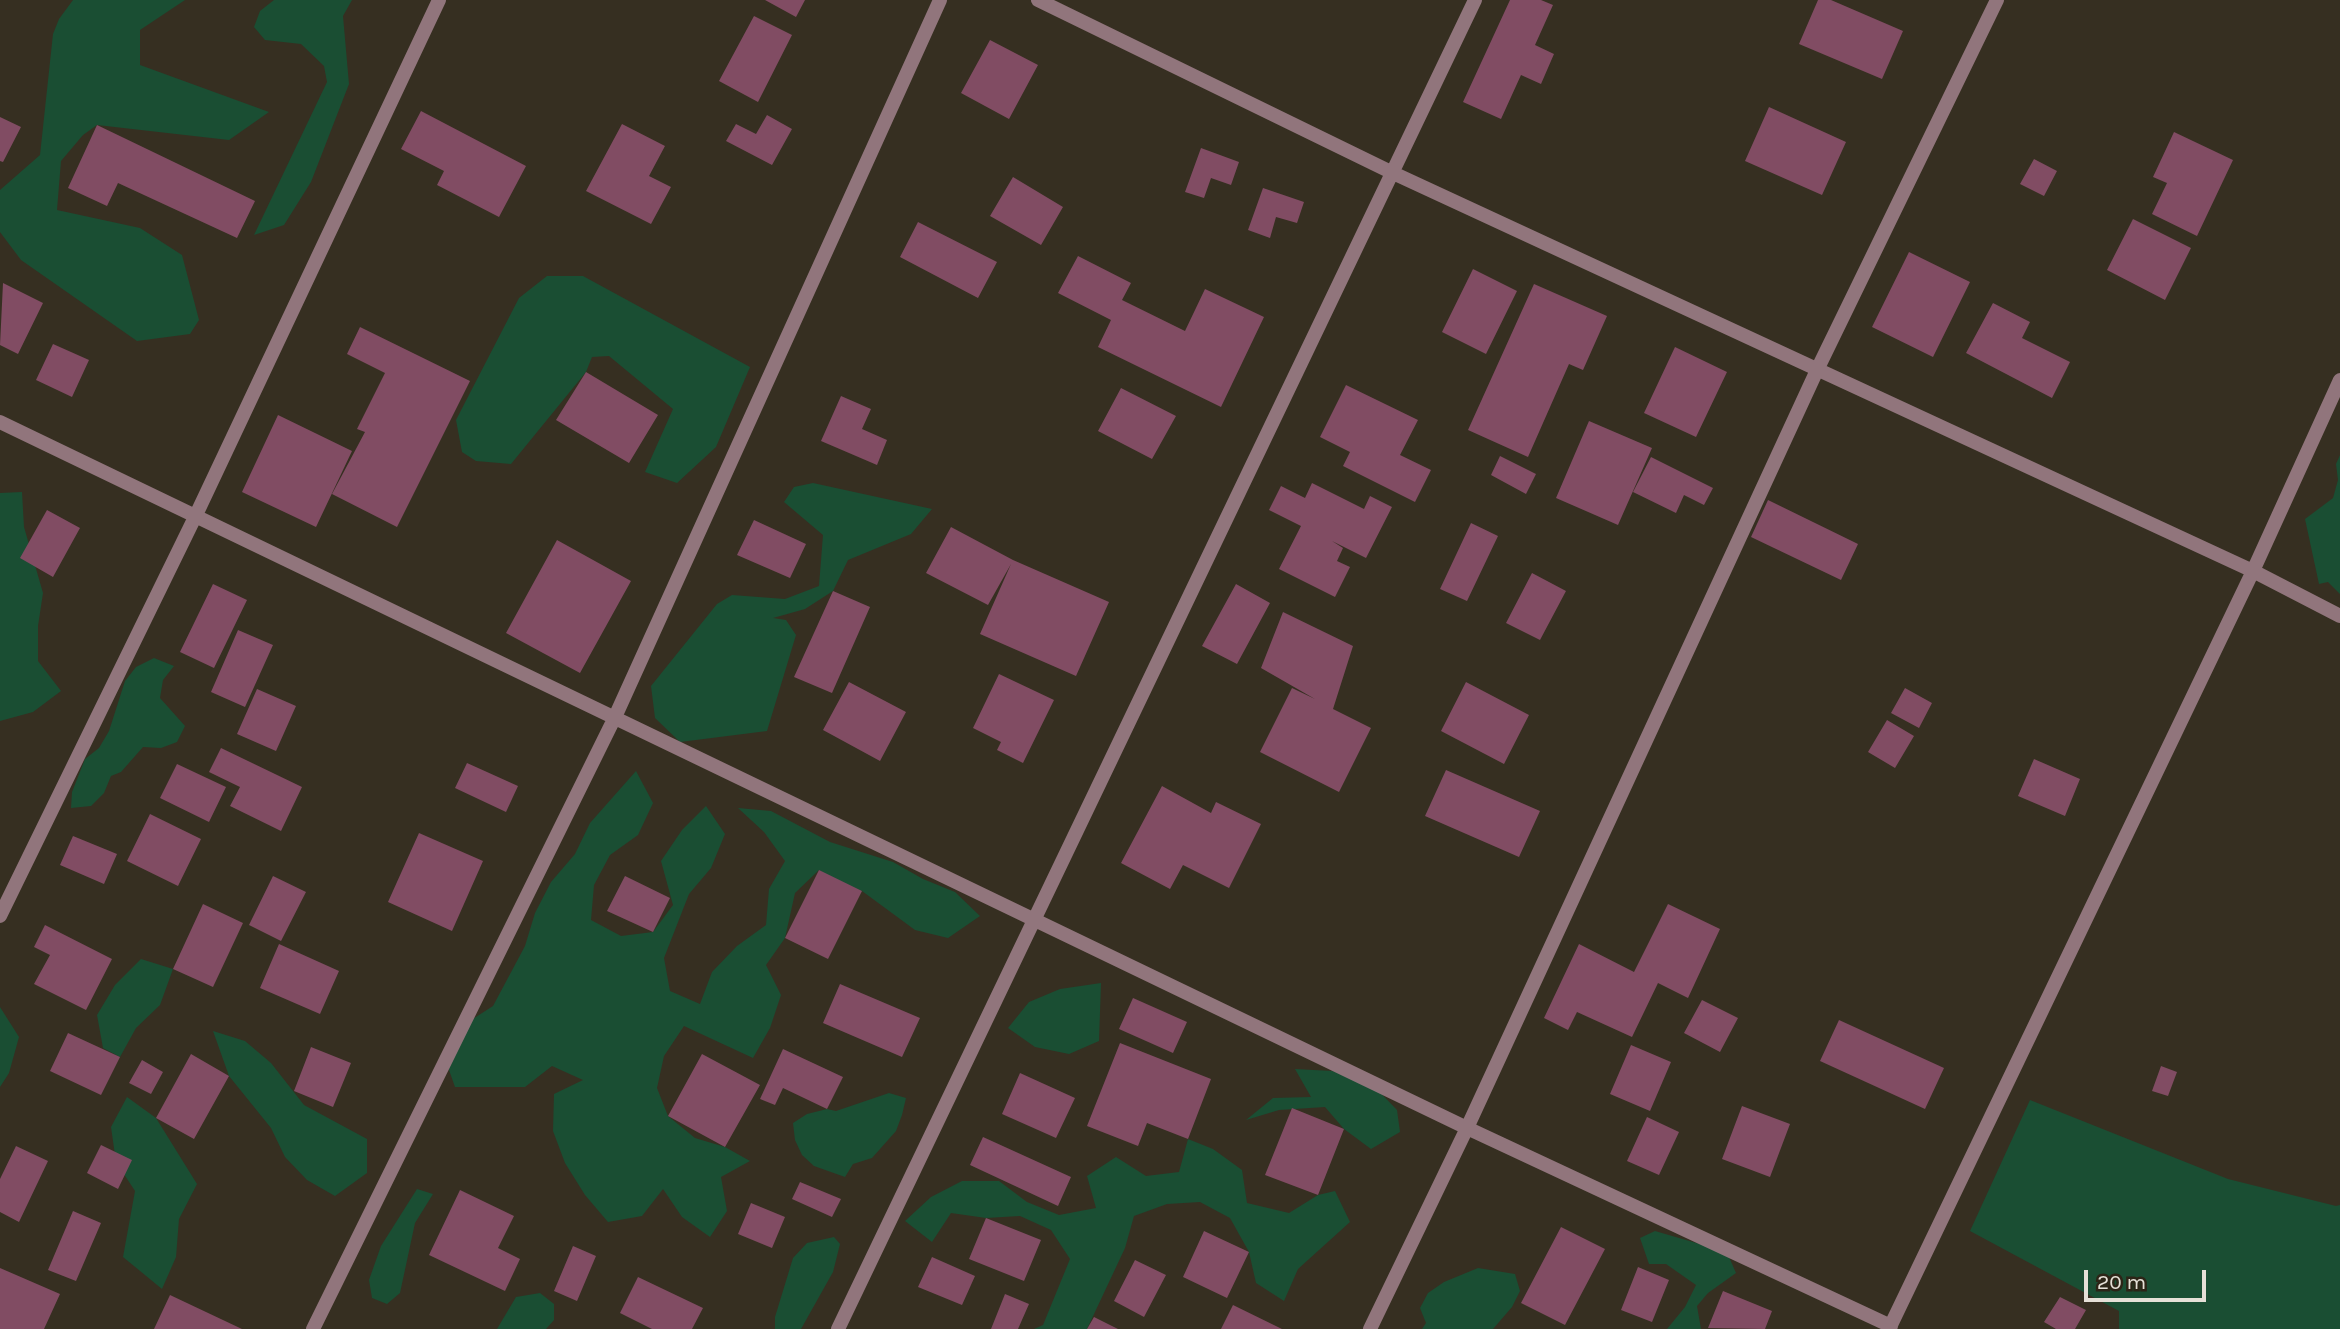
<!DOCTYPE html>
<style>
body{margin:0}
#map{position:relative;width:2340px;height:1329px;overflow:hidden;background:#362f21;font-family:Karla,sans-serif}
canvas{display:block}
.scale{position:absolute;left:2084px;top:1270px;width:122px;height:32px;box-sizing:border-box;border:4px solid #e5e0d7;border-top:0;padding-left:9px;font-size:21px;line-height:24px;white-space:nowrap;color:#e5e0d7;-webkit-text-stroke:5px #2c2517;paint-order:stroke}
</style>
<div id="map">
<canvas width="2340" height="1329"></canvas>
<div class="scale">20 m</div>
</div>
<script>
const c = document.querySelector('canvas').getContext('2d');
c.lineJoin = 'round';
function fill(path, color) { c.fillStyle = color; c.fill(path, 'evenodd'); }
const poly = rows => new Path2D(rows.map(r => 'M' + r).join(''));
function stroke(path, color, width, dash) { c.strokeStyle = color; c.lineWidth = width; c.lineCap = dash ? 'butt' : 'round'; c.setLineDash(dash || []); c.stroke(path); }
fill(poly([
 [73,0,185,0,140,30,140,65,269,112,229,140,97,125,83,135,61,161,57,210,140,228,182,255,199,320,190,334,137,341,21,260,0,232,0,190,40,155,53,34,59,19],
 [274,0,352,0,343,16,349,84,311,182,284,225,254,235,327,82,324,66,301,44,265,40,254,27,260,11],
 [547,276,583,276,750,367,716,447,677,483,645,472,673,409,609,356,592,357,586,372,511,464,476,461,462,452,456,420,519,298],
 [2340,455,2340,594,2328,582,2319,584,2305,519,2333,498,2338,480,2336,464],
 [813,483,932,509,911,534,848,560,833,591,805,609,773,618,786,620,796,635,767,731,680,742,655,718,651,686,717,604,732,595,785,599,819,586,823,535,784,502,794,487],
 [22,492,24,527,43,593,38,626,38,661,61,691,33,712,0,721,0,493],
 [154,658,174,666,163,680,160,698,185,726,177,742,161,748,143,747,121,772,111,776,104,793,91,806,71,808,72,792,85,759,99,748,109,731,125,681,136,667],
 [636,771,653,803,638,835,610,855,594,885,591,920,621,936,653,932,673,905,661,861,682,830,706,806,725,834,711,868,689,894,664,958,670,991,700,1004,712,972,737,946,766,925,769,889,785,861,764,832,738,808,771,811,830,842,893,862,923,879,955,892,980,916,948,938,915,930,862,891,830,878,819,870,795,893,785,938,766,965,781,995,770,1028,753,1058,684,1026,664,1056,657,1088,668,1116,695,1138,725,1147,750,1161,721,1177,727,1211,710,1237,682,1217,663,1189,642,1216,608,1222,585,1195,565,1163,553,1131,554,1094,583,1080,552,1066,525,1087,455,1087,443,1053,465,1024,493,1006,525,946,535,913,551,882,575,854,590,823],
 [141,959,173,969,160,1005,136,1028,120,1057,103,1048,97,1015,115,985],
 [1101,983,1099,1041,1069,1054,1035,1047,1008,1028,1029,1002,1060,989],
 [0,1007,19,1037,9,1073,0,1087],
 [213,1031,245,1041,271,1063,304,1105,367,1139,367,1173,335,1196,307,1180,285,1157,271,1128,229,1076],
 [1295,1069,1332,1071,1369,1081,1397,1110,1400,1132,1371,1149,1344,1129,1325,1107,1279,1110,1246,1120,1273,1098,1311,1097],
 [889,1093,906,1098,902,1115,896,1131,872,1158,853,1164,845,1177,814,1166,802,1155,795,1140,793,1123,807,1114,827,1109,836,1111],
 [127,1097,156,1118,197,1184,179,1219,176,1257,162,1289,123,1257,135,1191,116,1162,111,1127],
 [2030,1100,2228,1179,2336,1206,2340,1205,2340,1329,2119,1329,2119,1311,1970,1231],
 [1188,1139,1213,1149,1242,1170,1247,1203,1289,1213,1318,1195,1335,1191,1350,1222,1298,1269,1284,1301,1256,1283,1249,1252,1230,1218,1200,1202,1167,1204,1134,1216,1125,1248,1087,1329,1034,1329,1043,1325,1070,1259,1051,1230,1020,1216,986,1218,951,1213,932,1242,905,1221,931,1197,962,1181,999,1181,1027,1202,1059,1215,1096,1208,1087,1176,1116,1157,1146,1176,1179,1172],
 [417,1189,433,1194,415,1223,400,1293,387,1304,372,1298,369,1280,381,1246],
 [1655,1231,1710,1247,1729,1257,1736,1273,1708,1293,1697,1306,1701,1329,1667,1329,1685,1307,1696,1285,1666,1264,1649,1264,1640,1238],
 [834,1237,840,1244,833,1272,801,1329,775,1329,775,1317,793,1258,807,1243],
 [1478,1268,1515,1274,1520,1291,1512,1307,1493,1329,1422,1329,1426,1323,1420,1308,1428,1293,1444,1282],
 [540,1293,554,1304,554,1320,546,1329,497,1329,516,1297]
]), '#1a4e33');
fill(poly([
 [765,0,805,0,796,17],
 [1510,0,1541,0,1553,5,1535,45,1554,54,1541,84,1521,75,1501,119,1463,102],
 [1818,0,1831,0,1903,31,1882,79,1799,44],
 [754,16,792,35,758,102,719,81],
 [990,40,1038,65,1009,119,961,93],
 [1769,107,1846,142,1822,195,1745,161],
 [421,111,526,166,499,217,437,185,444,171,401,149],
 [767,115,792,129,772,165,726,141,736,124,756,134],
 [0,117,21,127,3,162,0,161],
 [622,124,665,146,649,176,671,187,651,224,586,191],
 [97,125,255,201,237,238,118,183,107,206,68,188],
 [2174,132,2233,160,2197,236,2152,214,2167,183,2153,177],
 [1201,148,1239,162,1231,185,1211,178,1204,198,1185,192],
 [2034,159,2057,171,2044,196,2020,184],
 [1013,177,1063,207,1041,245,990,216],
 [1263,188,1304,202,1297,223,1276,217,1270,238,1248,230],
 [2133,219,2191,248,2165,300,2107,270],
 [918,222,997,262,978,298,900,257],
 [1909,252,1970,282,1933,357,1872,327],
 [1078,256,1131,283,1122,300,1185,331,1205,289,1264,317,1221,407,1098,347,1111,320,1058,293],
 [1473,269,1517,291,1486,354,1442,332],
 [3,283,43,303,18,354,0,345],
 [1534,284,1607,316,1583,370,1569,364,1528,457,1468,430],
 [1993,303,2030,322,2022,338,2070,362,2052,398,1966,353],
 [360,327,470,381,397,527,332,494,365,432,357,429,385,373,347,354],
 [53,344,89,360,72,397,36,380],
 [1675,347,1727,372,1696,437,1644,413],
 [586,372,658,415,629,463,556,420],
 [1346,385,1418,420,1400,455,1431,470,1415,502,1343,466,1350,452,1320,437],
 [1121,388,1176,416,1152,459,1098,431],
 [841,396,871,409,862,429,887,440,877,465,821,441],
 [278,415,352,451,316,527,242,492],
 [1589,421,1652,448,1618,525,1556,498],
 [1500,456,1536,474,1526,494,1491,475],
 [1651,457,1713,488,1704,505,1684,495,1676,513,1633,492],
 [1312,483,1364,509,1370,496,1392,507,1366,558,1332,541,1343,548,1337,561,1350,567,1335,597,1279,569,1301,526,1269,510,1281,486,1305,498],
 [1768,500,1858,544,1841,580,1751,537],
 [47,510,80,528,53,577,20,558],
 [754,520,806,544,790,578,737,555],
 [1471,523,1498,536,1467,601,1440,589],
 [951,527,1013,560,1109,602,1076,676,980,634,1011,564,988,605,926,573],
 [557,540,631,581,580,673,506,633],
 [1532,573,1566,591,1540,640,1506,623],
 [213,584,247,600,214,668,180,652],
 [1236,584,1270,603,1237,664,1202,646],
 [833,591,870,607,832,693,794,677],
 [1283,612,1353,646,1333,709,1371,728,1339,792,1260,752,1292,688,1315,699,1261,668],
 [238,630,273,645,245,707,211,692],
 [999,674,1054,700,1023,763,997,750,1001,742,973,728],
 [849,682,906,712,880,761,823,730],
 [1466,682,1529,715,1504,764,1441,731],
 [1905,688,1932,703,1919,728,1891,713],
 [257,689,296,706,276,751,237,734],
 [1887,720,1914,736,1895,768,1868,752],
 [221,748,302,787,281,831,230,806,240,787,209,772],
 [2034,759,2080,779,2065,816,2018,796],
 [467,763,518,786,506,812,455,788],
 [177,764,226,787,209,822,160,798],
 [1446,770,1540,811,1519,857,1425,816],
 [1162,786,1211,813,1216,802,1261,824,1229,888,1183,865,1170,889,1121,863],
 [150,814,201,839,178,886,127,861],
 [419,833,483,861,452,931,388,902],
 [73,836,117,854,104,884,60,865],
 [819,870,862,891,828,959,785,938],
 [273,876,306,892,281,941,249,925],
 [625,876,670,898,653,932,607,911],
 [203,904,243,923,213,987,173,969],
 [1668,904,1720,929,1688,998,1658,983,1632,1037,1577,1012,1568,1030,1544,1018,1579,944,1634,972],
 [45,925,112,959,86,1010,34,984,50,955,34,947],
 [279,944,339,971,320,1014,260,988],
 [840,984,920,1018,902,1057,823,1023],
 [1133,998,1187,1022,1173,1053,1119,1029],
 [1702,1000,1738,1018,1720,1052,1684,1033],
 [1839,1020,1944,1068,1925,1109,1820,1061],
 [68,1033,120,1057,101,1095,50,1071],
 [1120,1043,1211,1079,1188,1139,1147,1123,1138,1146,1087,1126],
 [1631,1045,1671,1062,1650,1111,1610,1094],
 [311,1047,351,1063,333,1107,294,1091],
 [783,1049,843,1077,827,1109,783,1088,775,1105,760,1099],
 [191,1054,229,1076,194,1139,156,1118],
 [702,1054,760,1085,725,1147,668,1116],
 [142,1060,163,1072,151,1094,129,1083],
 [2161,1066,2177,1072,2168,1096,2152,1091],
 [1020,1073,1075,1098,1056,1138,1002,1114],
 [1742,1106,1790,1124,1770,1177,1722,1159],
 [1292,1108,1344,1129,1318,1195,1265,1175],
 [1647,1117,1679,1132,1659,1175,1627,1161],
 [983,1137,1071,1177,1058,1206,970,1165],
 [101,1145,132,1160,118,1189,87,1173],
 [16,1146,48,1161,19,1222,0,1212,0,1179],
 [800,1182,841,1199,832,1217,792,1199],
 [460,1190,514,1216,498,1248,520,1259,505,1291,429,1255],
 [751,1203,785,1217,772,1248,738,1234],
 [73,1211,101,1223,76,1281,48,1270],
 [986,1218,1041,1240,1024,1281,969,1259],
 [1561,1227,1605,1249,1565,1325,1521,1303],
 [1204,1231,1249,1252,1227,1298,1183,1277],
 [573,1246,596,1256,577,1301,554,1291],
 [932,1257,975,1276,962,1305,918,1287],
 [1135,1260,1166,1275,1144,1317,1114,1301],
 [1638,1267,1669,1280,1652,1322,1621,1310],
 [0,1268,60,1294,44,1329,0,1329],
 [638,1277,703,1308,692,1329,652,1329,620,1313],
 [1723,1291,1772,1311,1765,1329,1708,1328],
 [1005,1294,1029,1304,1018,1329,991,1329],
 [170,1295,242,1329,154,1329],
 [2060,1297,2086,1310,2075,1329,2056,1329,2044,1322],
 [1233,1305,1282,1329,1221,1329],
 [1094,1317,1118,1329,1087,1329]
]), '#814c63');
stroke(poly([
 [1038,0,1393,173,2253,571,2340,616],
 [0,422,1467,1128,1891,1326],
 [0,916,196,515,439,0],
 [313,1329,615,717,940,0],
 [838,1329,1475,0],
 [1370,1329,1467,1128,1818,368,1997,0],
 [1889,1329,2253,571,2340,380]
]), '#91757c', 14);
</script>
